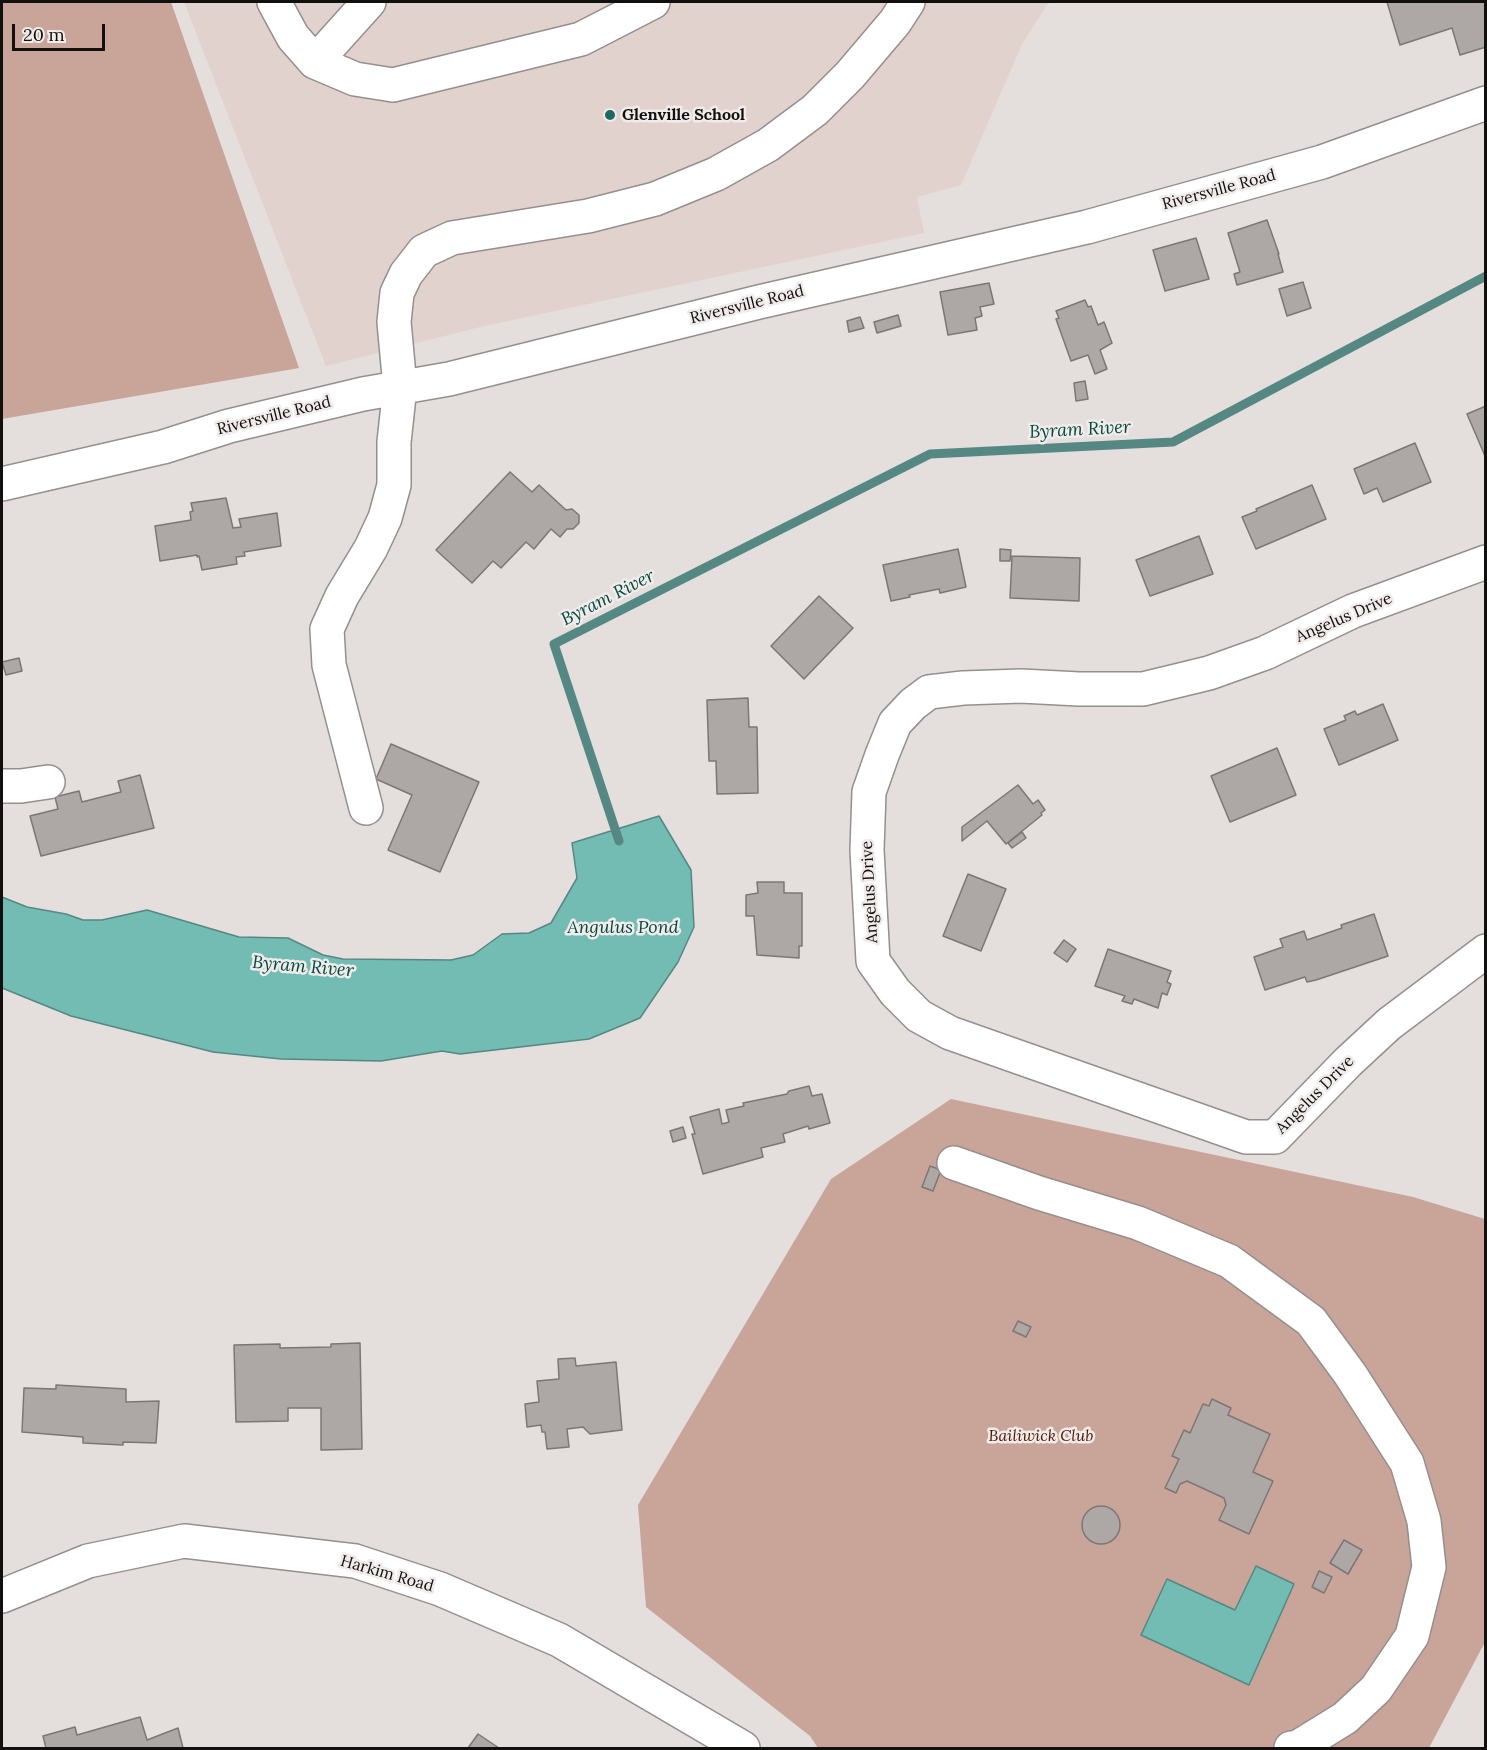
<!DOCTYPE html>
<style>
body{margin:0}
#map{position:relative;width:1487px;height:1750px;overflow:hidden;background:#e4dedc;font-family:Lora,serif}
canvas{display:block}
.frame{position:absolute;inset:0;border:3px solid #12100f;pointer-events:none}
.scale{position:absolute;left:12px;top:24px;width:93px;height:27px;box-sizing:border-box;border:3px solid #12100f;border-top:0;padding-left:8px;font-size:18px;line-height:21px;white-space:nowrap;color:#12100f;-webkit-text-stroke:4px #f1ebe9;paint-order:stroke}
</style>
<div id="map">
<canvas width="1487" height="1750"></canvas>
<div class="frame"></div>
<div class="scale">20 m</div>
</div>
<script>
const c = document.querySelector('canvas').getContext('2d');
c.lineJoin = 'round';
function fill(path, color) { c.fillStyle = color; c.fill(path, 'evenodd'); }
const poly = rows => new Path2D(rows.map(r => 'M' + r).join(''));
function stroke(path, color, width, dash) { c.strokeStyle = color; c.lineWidth = width; c.lineCap = dash ? 'butt' : 'round'; c.setLineDash(dash || []); c.stroke(path); }
function write(font, color, halo, rows, align = 'center') {
  c.font = font + ' Lora,serif'; c.lineWidth = 5; c.setLineDash([]); c.textBaseline = 'middle'; c.strokeStyle = halo; c.fillStyle = color; for (const [text, x, y, turn = 0] of rows) {
    c.save(); c.translate(x, y); c.rotate((+turn || 0) * Math.PI / 180); c.textAlign = isNaN(turn) ? turn : align; if (halo) c.strokeText(text, 0, 0); c.fillText(text, 0, 0); c.restore();
  }
}
fill(poly([
 [184,2,1049,2,1022,44,961,185,917,197,924,233,484,326,326,366]
]), '#e1d2ce');
fill(poly([
 [2,2,171,2,299,368,2,419],
 [951,1099,1413,1197,1485,1219,1485,1642,1429,1748,818,1748,810,1736,646,1607,638,1505,831,1179]
]), '#c9a499');
const water = poly([
 [659,816,691,870,694,927,678,962,640,1018,589,1039,460,1054,442,1051,381,1061,281,1059,213,1052,71,1016,2,988,2,897,27,907,66,914,83,920,102,920,147,910,239,937,288,938,323,955,343,959,451,960,473,955,502,934,529,933,551,923,577,878,572,843,659,816],
 [1256,1566,1294,1584,1249,1685,1141,1635,1167,1579,1235,1610,1256,1566]
]);
fill(water, '#72bcb4');
stroke(water, '#558882', 1.5);
stroke(poly([
 [619,841,554,644,930,454,1173,442,1486,276]
]), '#558882', 9);
const building = poly([
 [1387,2,1486,2,1486,47,1460,55,1452,28,1400,45,1387,2],
 [1267,220,1279,254,1278,254,1283,272,1237,285,1234,274,1240,272,1228,233,1267,220],
 [1196,238,1209,279,1165,291,1153,250,1196,238],
 [1303,282,1311,308,1287,316,1279,289,1303,282],
 [989,283,994,304,980,307,982,316,975,318,977,330,948,335,940,292,989,283],
 [1085,300,1088,307,1091,306,1098,325,1104,322,1112,343,1100,350,1107,369,1095,374,1088,355,1071,361,1056,319,1059,318,1056,311,1085,300],
 [898,315,901,326,877,333,874,322,898,315],
 [860,317,864,328,849,332,847,321,860,317],
 [1085,381,1088,399,1076,401,1074,383,1085,381],
 [1486,406,1486,456,1485,456,1467,414,1486,406],
 [1415,443,1431,482,1383,502,1377,488,1364,494,1354,469,1415,443],
 [510,472,532,492,539,485,566,510,572,509,579,515,579,523,573,529,567,529,560,537,551,529,534,549,526,542,501,568,493,561,472,583,436,550,510,472],
 [1312,485,1326,519,1256,549,1242,517,1257,511,1256,509,1312,485],
 [226,498,233,528,241,527,239,519,277,513,281,546,244,552,245,556,236,557,237,564,202,570,199,556,197,557,197,555,160,561,155,526,191,520,190,512,193,511,191,503,226,498],
 [1199,536,1213,574,1150,596,1136,560,1199,536],
 [958,549,966,587,940,593,939,589,909,595,910,597,891,601,883,565,958,549],
 [1000,549,1011,550,1010,561,1000,561,1000,549],
 [1012,556,1080,558,1079,601,1010,598,1012,556],
 [819,596,853,628,804,679,771,646,819,596],
 [19,658,22,671,6,675,2,662,19,658],
 [748,698,749,727,757,727,758,793,717,794,716,761,709,761,707,700,748,698],
 [1383,704,1398,740,1339,765,1324,729,1346,720,1344,716,1355,711,1357,715,1383,704],
 [391,744,479,782,440,872,388,850,412,795,376,779,391,744],
 [1277,748,1296,795,1230,822,1211,776,1277,748],
 [140,775,154,828,41,856,30,816,58,809,55,797,79,791,82,802,121,792,118,781,140,775],
 [1018,785,1033,804,1038,800,1045,810,1041,813,1042,815,1006,844,987,821,962,841,962,827,1018,785],
 [1022,832,1026,838,1012,848,1008,843,1022,832],
 [968,874,1006,889,981,951,943,936,968,874],
 [757,882,784,882,784,893,802,893,802,946,799,946,799,958,757,955,754,916,746,916,746,895,758,893,757,882],
 [1374,914,1388,956,1316,980,1307,982,1305,977,1265,990,1254,957,1283,947,1280,939,1304,931,1307,940,1342,928,1341,925,1374,914],
 [1064,940,1076,949,1067,962,1054,953,1064,940],
 [1108,949,1171,971,1167,982,1171,984,1167,995,1162,993,1158,1008,1134,999,1132,1004,1122,1001,1125,996,1095,986,1108,949],
 [809,1086,812,1096,822,1094,830,1123,809,1129,808,1126,783,1134,785,1142,761,1148,763,1157,703,1174,692,1134,695,1134,690,1117,719,1109,722,1124,729,1122,726,1110,744,1106,743,1103,787,1094,789,1091,809,1086],
 [683,1127,686,1138,673,1142,670,1131,683,1127],
 [930,1166,941,1170,933,1191,922,1187,930,1166],
 [1018,1321,1031,1327,1026,1337,1013,1331,1018,1321],
 [360,1343,362,1449,321,1450,321,1408,288,1408,288,1421,236,1422,234,1345,280,1344,280,1348,331,1347,331,1344,360,1343],
 [575,1358,576,1366,616,1362,622,1430,590,1434,583,1427,567,1429,569,1447,547,1449,545,1432,542,1432,541,1425,527,1427,525,1404,539,1402,537,1381,559,1379,558,1359,575,1358],
 [56,1385,126,1389,126,1402,159,1401,156,1443,123,1442,123,1445,83,1443,83,1437,22,1432,24,1388,56,1389,56,1385],
 [1212,1399,1231,1408,1228,1415,1270,1434,1253,1472,1273,1481,1249,1534,1219,1520,1226,1505,1224,1498,1187,1481,1180,1484,1176,1493,1165,1488,1179,1459,1172,1456,1184,1430,1190,1433,1203,1404,1209,1406,1212,1399],
 '1082 1525a19 19 0 1 1 38 0a19 19 0 1 1-38 0Z',
 [1344,1540,1362,1550,1348,1574,1330,1563,1344,1540],
 [1319,1571,1332,1577,1324,1593,1312,1587,1319,1571],
 [140,1717,147,1740,178,1728,183,1748,46,1748,43,1736,75,1727,77,1735,140,1717],
 [478,1734,499,1748,468,1748,478,1734]
]);
fill(building, '#ada8a6');
stroke(building, '#7c7775', 1.5);
const minor = poly([
 [274,2,293,37,315,62,355,79,393,85,581,39,653,2],
 [315,62,369,2],
 [2,484,163,447,229,426,363,394,449,379,759,302,1087,227,1322,162,1486,103],
 [1486,562,1353,611,1265,653,1209,673,1143,689,1079,689,1021,686,963,688,929,692,913,704,895,723,882,755,869,792,867,850,873,961,895,992,919,1016,950,1033,1246,1137,1275,1137,1348,1062,1389,1024,1486,951],
 [2,786,21,786,48,782],
 [366,808,329,665,327,629,342,596,371,548,385,518,394,485,394,442,400,387,394,322,397,293,406,274,424,251,452,238,588,216,655,199,716,174,768,145,815,110,850,75,895,22,908,2],
 [954,1163,1039,1193,1138,1223,1229,1261,1311,1321,1350,1374,1407,1463,1424,1521,1429,1567,1412,1636,1376,1689,1345,1718,1298,1747,1291,1748],
 [2,1596,88,1561,184,1541,355,1561,440,1589,559,1640,743,1748]
]);
stroke(minor, '#958f8d', 36);
stroke(minor, '#fff', 33);
for (const [x, y, r, color] of [
 [610,115,6,"#1d6862"]
]) { const dot = new Path2D(); dot.arc(x, y, r, 0, 2 * Math.PI); c.fillStyle = color; c.fill(dot); stroke(dot, '#f1ebe9', 2); }
write('bold 16px', '#12100f', '#f1ebe9', [
 ["Glenville School",622,115]
], 'left');
write('16px', '#12100f', '#f1ebe9', [
 ["Riversville Road",1219,190,-15],
 ["Riversville Road",747,305,-14],
 ["Riversville Road",274,416,-14],
 ["Angelus Drive",1344,618,-23],
 ["Angelus Drive",870,892,-93],
 ["Angelus Drive",1315,1095,-45],
 ["Harkim Road",387,1574,16]
]);
write('italic 16px', '#4b1705', '#f1ebe9', [
 ["Bailiwick Club",1041,1436]
]);
write('italic 18px', '#034a44', '#f1ebe9', [
 ["Byram River",1080,430,-3],
 ["Byram River",608,598,-27],
 ["Angulus Pond",623,928],
 ["Byram River",303,967,5]
]);
</script>
